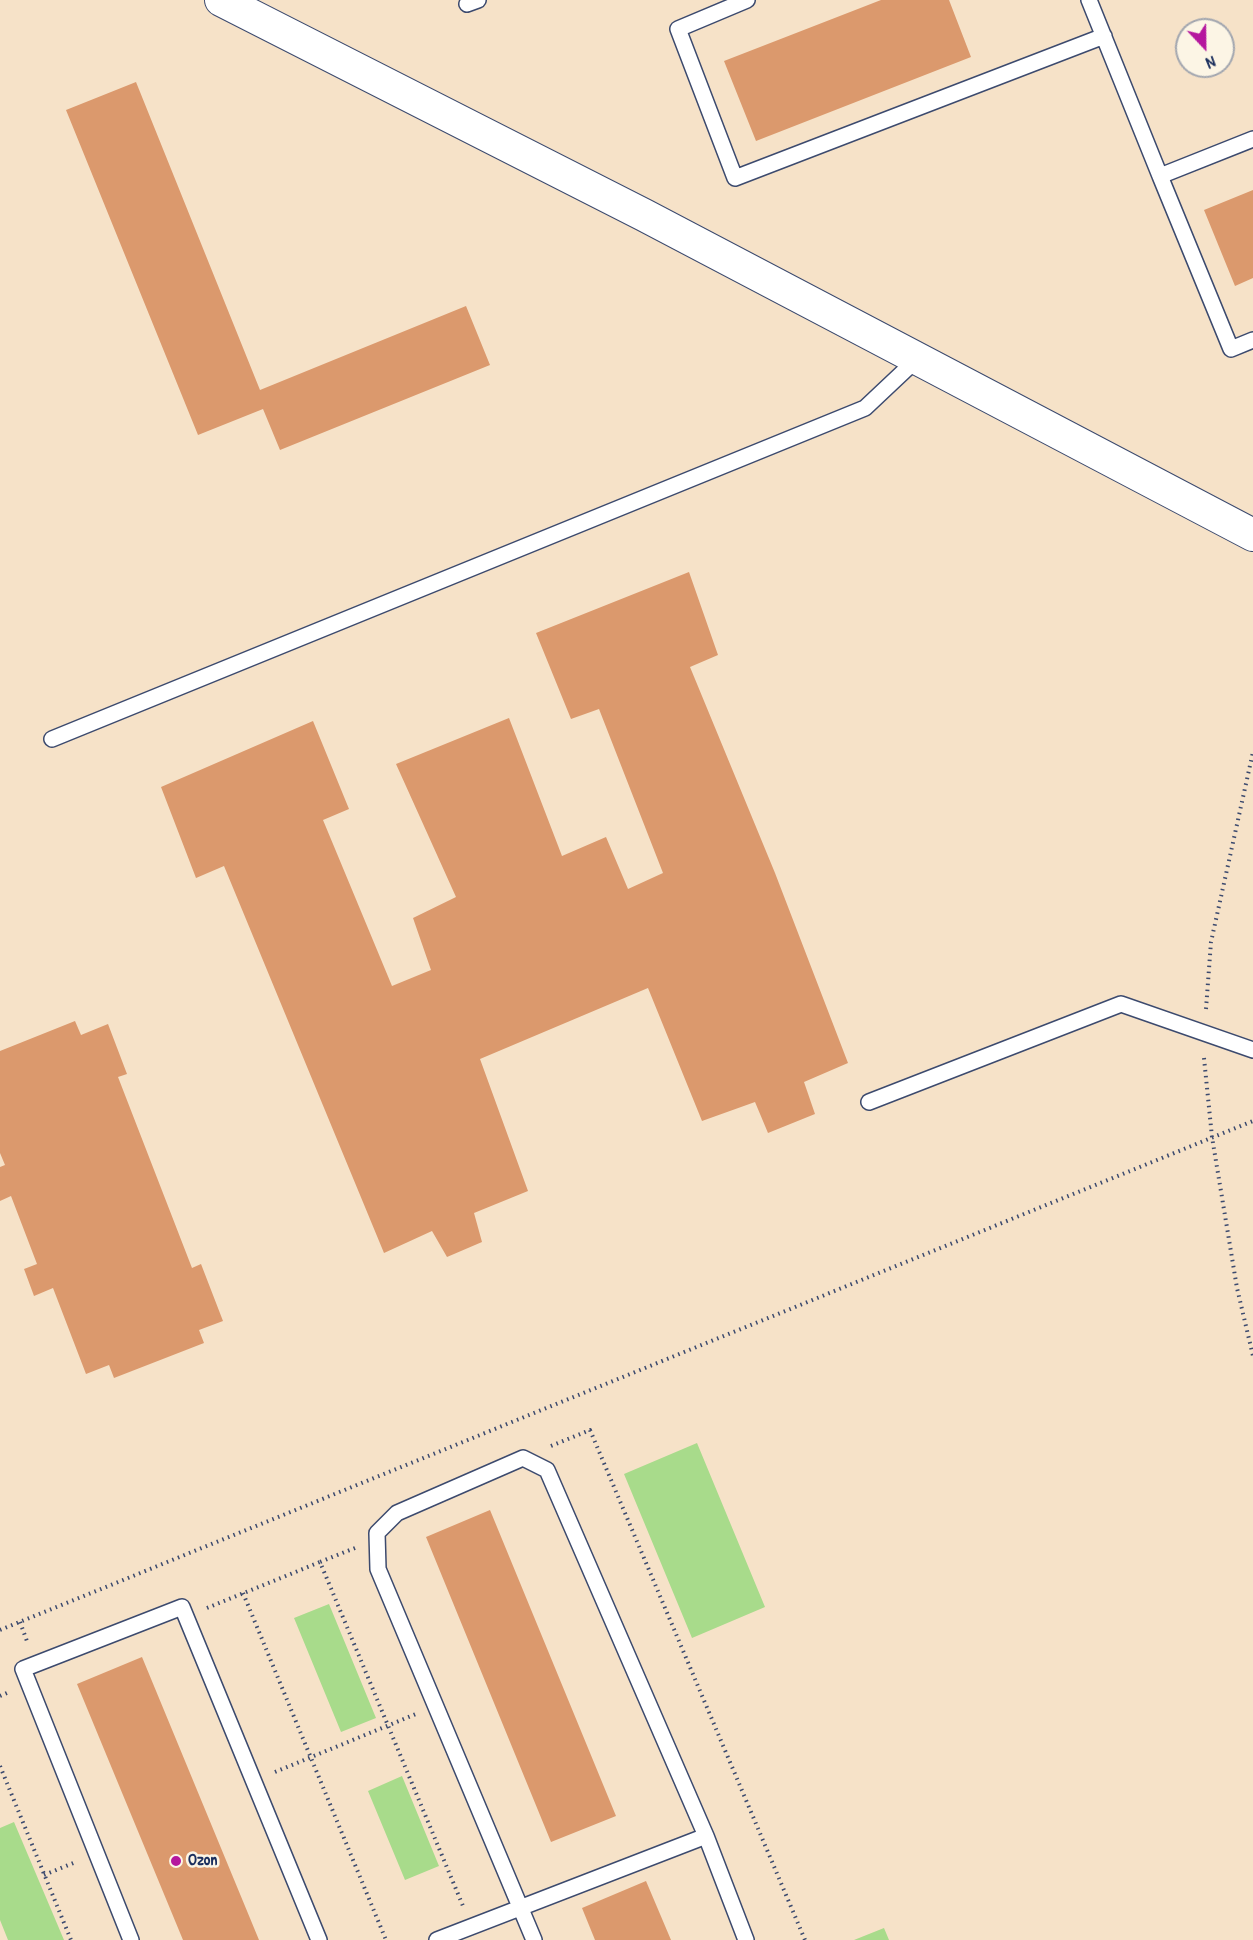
<!DOCTYPE html>
<style>
body{margin:0}
#map{position:relative;width:1253px;height:1940px;overflow:hidden;background:#f6e2c8;font-family:"Patrick Hand",sans-serif}
canvas{display:block}
.north{position:absolute;left:1175px;top:18px;width:60px;height:60px;box-sizing:border-box;background:#fcf5e5;border:2px solid #a2a6af;border-radius:50%;rotate:158deg;font-size:16px;font-weight:700;line-height:24px;text-align:center;color:#1b2f5e}
.north::after{content:'';display:block;margin:auto;width:21px;height:27px;background:#b5179e;clip-path:polygon(50% 0,100% 100%,50% 72%,0 100%)}
</style>
<div id="map">
<canvas width="1253" height="1940"></canvas>
<div class="north">N</div>
</div>
<script>
const c = document.querySelector('canvas').getContext('2d');
c.lineJoin = 'round';
function fill(path, color) { c.fillStyle = color; c.fill(path, 'evenodd'); }
const poly = rows => new Path2D(rows.map(r => 'M' + r).join(''));
function stroke(path, color, width, dash) { c.strokeStyle = color; c.lineWidth = width; c.lineCap = dash ? 'butt' : 'round'; c.setLineDash(dash || []); c.stroke(path); }
function write(font, color, halo, rows, align = 'center') {
  c.font = font + ' "Patrick Hand",sans-serif'; c.lineWidth = 5; c.setLineDash([]); c.textBaseline = 'middle'; c.strokeStyle = halo; c.fillStyle = color; for (const [text, x, y, turn = 0] of rows) {
    c.save(); c.translate(x, y); c.rotate((+turn || 0) * Math.PI / 180); c.textAlign = isNaN(turn) ? turn : align; if (halo) c.strokeText(text, 0, 0); c.fillText(text, 0, 0); c.restore();
  }
}
fill(poly([
 [697,1443,765,1607,692,1638,624,1474],
 [329,1604,376,1718,341,1732,294,1618],
 [402,1776,439,1866,405,1880,368,1791],
 [14,1822,64,1940,8,1940,0,1920,0,1828],
 [884,1928,889,1940,854,1940]
]), '#a8db8b');
fill(poly([
 [881,0,949,0,971,57,756,141,724,61],
 [136,82,260,390,466,306,490,365,280,450,263,409,198,435,66,110],
 [1253,190,1253,278,1235,286,1204,210],
 [689,572,718,655,690,667,775,873,848,1063,804,1082,815,1114,768,1133,755,1102,702,1121,648,988,480,1059,528,1191,474,1213,482,1242,447,1257,432,1231,384,1253,224,866,196,878,161,787,313,721,349,809,323,820,392,986,431,970,413,918,456,897,396,764,509,718,562,856,606,837,628,889,663,873,599,709,571,719,536,633],
 [75,1021,81,1035,108,1024,127,1074,118,1077,192,1268,201,1264,223,1321,199,1330,204,1343,114,1378,109,1365,86,1374,53,1288,34,1296,24,1269,37,1264,11,1196,0,1201,0,1167,5,1165,0,1153,0,1051],
 [490,1510,616,1816,551,1842,426,1537],
 [142,1657,259,1940,183,1940,77,1684],
 [646,1881,671,1940,595,1940,582,1908]
]), '#db996d');
const service = poly([
 [747,0,678,29,735,178,1104,36],
 [1089,0,1160,176],
 [467,4,478,0],
 [1253,139,1160,176,1231,349,1253,340],
 [52,739,865,408,917,359],
 [869,1102,1121,1004,1253,1050],
 [131,1940,23,1669,182,1607,319,1940],
 [437,1940,706,1836,746,1940],
 [534,1940,378,1569,377,1533,397,1513,523,1458,547,1470,706,1836]
]);
const minor = poly([
 [221,0,644,215,1253,535]
]);
stroke(service, '#3c4a6e', 18);
stroke(minor, '#3c4a6e', 34);
stroke(poly([
 [1206,1009,1211,942,1253,752],
 [1204,1058,1212,1137,1237,1288,1253,1356],
 [551,1446,590,1430,805,1940],
 [355,1548,320,1562,463,1906],
 [243,1593,386,1940],
 [207,1608,320,1562],
 [20,1622,28,1644],
 [0,1630,1253,1121],
 [0,1696,9,1692],
 [0,1766,71,1940],
 [275,1772,416,1714],
 [44,1875,76,1862]
]), '#3c4a6e', 4, [1.5, 4.5]);
stroke(service, '#fff', 15);
stroke(minor, '#fff', 32);
for (const [x, y, r, color] of [
 [176,1861,6,"#b5179e"]
]) { const dot = new Path2D(); dot.arc(x, y, r, 0, 2 * Math.PI); c.fillStyle = color; c.fill(dot); stroke(dot, '#fcf5e5', 2); }
write('bold 16px', '#1b2f5e', '#fcf5e5', [
 ["Ozon",188,1861]
], 'left');
</script>
